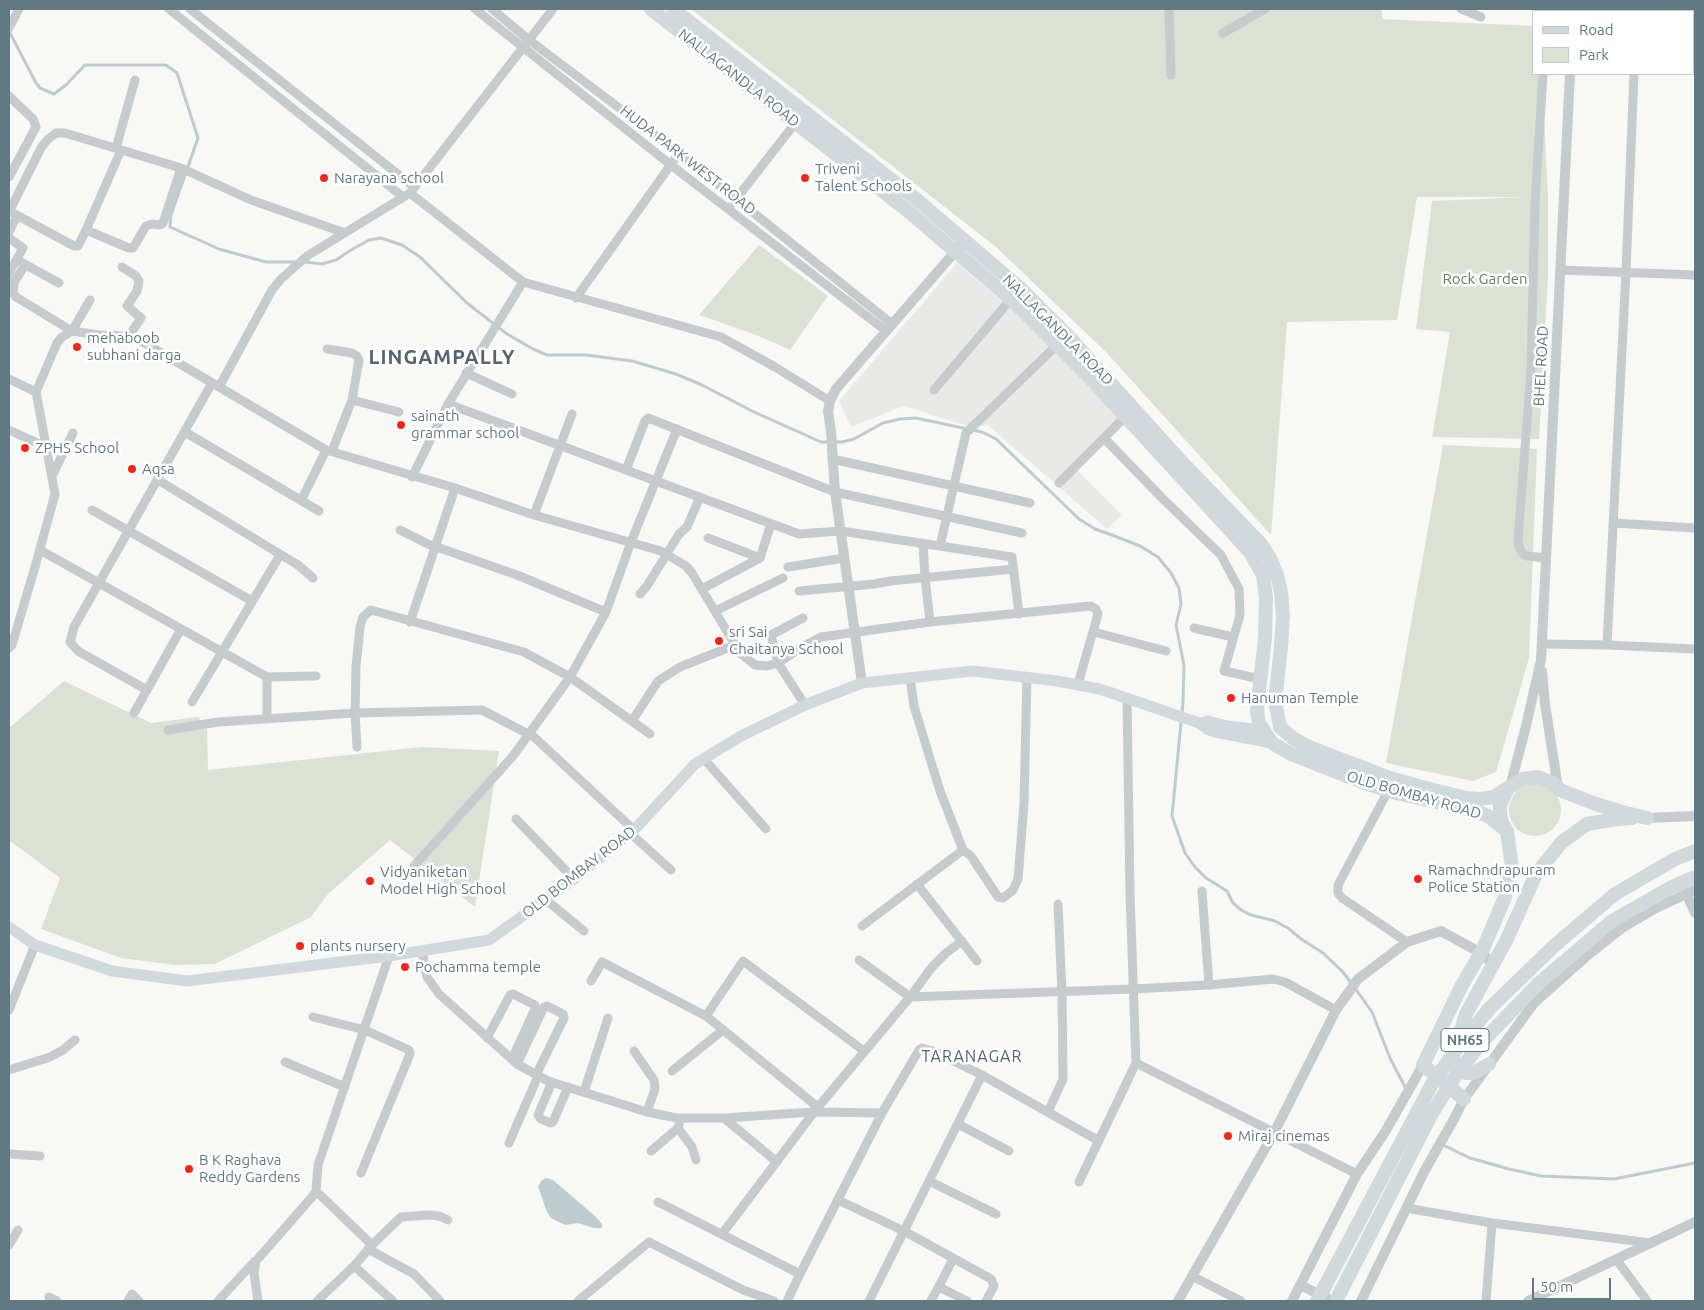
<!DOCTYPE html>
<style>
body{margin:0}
#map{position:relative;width:1704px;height:1310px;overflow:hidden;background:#f8f8f5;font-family:Ubuntu,sans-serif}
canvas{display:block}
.frame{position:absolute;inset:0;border:10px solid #607a83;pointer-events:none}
.legend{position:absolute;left:1532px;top:10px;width:162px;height:65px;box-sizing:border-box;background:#fff;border:1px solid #bfcacd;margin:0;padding:6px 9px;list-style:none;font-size:15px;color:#607a83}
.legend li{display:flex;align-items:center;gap:10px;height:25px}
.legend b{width:25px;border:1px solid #bfcacd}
.scale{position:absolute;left:1532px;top:1278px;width:79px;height:22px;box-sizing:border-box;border:2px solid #607a83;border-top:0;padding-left:6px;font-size:15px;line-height:18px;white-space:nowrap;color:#607a83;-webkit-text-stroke:4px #fff;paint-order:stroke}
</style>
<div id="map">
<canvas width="1704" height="1310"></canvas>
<div class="frame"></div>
<ul class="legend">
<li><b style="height:6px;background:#d2d9dc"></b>Road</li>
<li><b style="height:14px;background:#dbe1d5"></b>Park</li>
</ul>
<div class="scale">50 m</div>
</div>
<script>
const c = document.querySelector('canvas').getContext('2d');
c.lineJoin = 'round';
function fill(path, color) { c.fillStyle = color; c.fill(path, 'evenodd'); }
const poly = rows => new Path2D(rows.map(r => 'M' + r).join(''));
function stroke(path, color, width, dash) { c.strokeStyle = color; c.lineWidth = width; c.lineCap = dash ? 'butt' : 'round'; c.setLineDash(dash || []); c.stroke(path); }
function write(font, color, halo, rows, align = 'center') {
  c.font = font + ' Ubuntu,sans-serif'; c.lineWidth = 5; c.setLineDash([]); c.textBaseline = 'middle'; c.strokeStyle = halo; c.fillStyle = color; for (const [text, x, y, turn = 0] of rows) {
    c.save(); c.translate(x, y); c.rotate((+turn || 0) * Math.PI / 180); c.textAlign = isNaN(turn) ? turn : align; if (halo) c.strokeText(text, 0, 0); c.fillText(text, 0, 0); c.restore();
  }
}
fill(poly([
 [957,263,1047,339,1119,418,1072,465,1122,515,1107,529,988,425,971,427,904,406,851,427,839,401]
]), '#e9e9e8');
fill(poly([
 [691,9,1382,9,1382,19,1533,26,1533,74,1542,74,1548,197,1548,275,1539,439,1432,437,1450,332,1416,329,1432,201,1528,197,1417,197,1397,320,1287,322,1271,535,1107,353,996,247],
 [759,245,828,296,790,350,759,336,699,315],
 [1443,445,1537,449,1529,658,1496,772,1473,781,1386,763],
 [64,681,151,723,198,717,207,728,208,770,422,747,499,751,475,907,390,840,328,894,311,917,215,964,175,965,121,958,41,929,60,878,9,840,9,728],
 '1509 810a26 26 0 1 1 52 0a26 26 0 1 1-52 0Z'
]), '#dbe1d5');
fill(poly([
 [546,1178,553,1180,595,1216,602,1224,602,1228,594,1228,578,1223,565,1225,551,1218,547,1212,538,1186,542,1180]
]), '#bdcdcf');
stroke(poly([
 [9,31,36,83,40,88,54,94,66,85,85,65,166,65,177,73,198,138,171,215,170,227,219,249,266,262,296,262],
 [305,262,322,264,336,260,351,250,369,240,381,238,402,245,420,257,467,303,507,334,533,349,547,355,586,355,632,361,676,374,702,385,754,412,821,442,842,442,854,439,883,423,900,419,916,418,982,432,996,439,1079,519,1095,529,1112,535,1140,546,1158,557,1171,573,1179,588,1181,604,1176,625,1184,665,1183,702,1172,816,1185,853,1195,867,1206,878,1227,891,1233,903,1241,910,1251,915,1275,921,1288,928,1301,939,1323,953,1343,972,1351,983],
 [1355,988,1372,1012,1390,1058,1405,1087],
 [1441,1144,1470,1158,1509,1169,1541,1176,1614,1179,1695,1163]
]), '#bdcdcf', 3);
stroke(poly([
 [169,9,403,197],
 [190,9,414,187],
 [475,9,671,165,886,331],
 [492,9,529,40,679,153,892,324],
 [1169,9,1171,75],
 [1461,9,1481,17],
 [1547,11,1547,9],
 [1636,11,1636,9],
 [9,28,19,9],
 [1223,33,1265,9],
 [1543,74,1535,203,1531,370,1518,539,1519,547,1522,553,1527,556,1546,558],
 [1634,74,1626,271,1607,645,1695,649],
 [9,96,33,119,36,127,9,177],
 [116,148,135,80],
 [181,168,251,200,345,233],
 [410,193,523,282,721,337,775,367,830,401],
 [733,203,796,122],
 [9,211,74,246,78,246,86,230,121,150],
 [9,212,41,148,47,140,56,133,65,133,181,168,163,223,160,225,152,224,146,226,133,248,129,248,86,230],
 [9,232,17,216],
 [9,238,23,248,9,273],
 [17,260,59,283],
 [122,267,136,276,139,281,137,291,127,306,141,318,129,336],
 [1561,270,1695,275],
 [9,281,14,286,13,293,16,297,72,331,90,300],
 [13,284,25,265],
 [576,298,679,153],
 [327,349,352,353,357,356,359,360,352,400,332,451],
 [466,373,512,394],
 [9,379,36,392],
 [219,387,272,290,281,279,307,256,410,193,553,9],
 [934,390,1011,299],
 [352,400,399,412],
 [448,404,799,534,841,531,1012,557,1019,614],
 [9,430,46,447],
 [185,432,319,511],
 [1104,438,1163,499,1221,555,1239,589,1240,615,1224,671,1260,679],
 [832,459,1030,503],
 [626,470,645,421,648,418,835,492,1022,533],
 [52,476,73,433],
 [412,477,448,404,523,282],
 [158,480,298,565,313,578],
 [1059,483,1125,417],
 [301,501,326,450],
 [92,510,252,601],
 [534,515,572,414],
 [1614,523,1695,528],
 [400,530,428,544,517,575,606,612],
 [708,538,760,558],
 [923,544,925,577,930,622],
 [940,546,966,433,1057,345],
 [40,550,267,677,267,719],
 [788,567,844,558],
 [702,589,760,558,771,524],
 [799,591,874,584,890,581,1014,569],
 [640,594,647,586,679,534,687,527,700,497],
 [715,611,783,578],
 [803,618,771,635,778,663,802,647,821,637,930,622,1091,606,1096,609,1098,614,1078,684],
 [410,622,455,488],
 [1194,628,1233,637],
 [181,629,147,690,78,651,70,642,74,627,212,383],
 [1094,632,1166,651],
 [1542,644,1607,645],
 [9,648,12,645,35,567,55,494,36,392,57,343,62,337,72,331,99,335,129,336,136,338,326,450,455,488,534,515,661,551,686,566,692,573,740,653,755,665,767,666,778,663,805,705],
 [267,677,316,676],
 [910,678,914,706,940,791,963,850],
 [1127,698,1130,894,1136,1063],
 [192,702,280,555],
 [134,713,147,690],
 [632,721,658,681,680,667,735,645],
 [168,730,218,722,355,713,482,710,534,737,634,830],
 [357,747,355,713,356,666,360,627,363,617,371,610,524,652,570,677,650,734],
 [704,759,766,829],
 [1388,791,1338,885,1338,893,1342,898,1407,942],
 [516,819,574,879],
 [630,833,671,870],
 [414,866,513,756,570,677,606,612,631,542,677,429],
 [917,884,977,961],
 [1202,891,1209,985],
 [546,900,584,931],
 [862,926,963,850,971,856,998,897,1003,898,1013,890,1018,879,1024,803,1027,677],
 [422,952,427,977,439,994,517,1064,548,1081,647,1112,677,1118,724,1118,814,1112,882,1113],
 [859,960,910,997,932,967,946,953,962,941],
 [591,981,602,962,706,1016],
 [9,1010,35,945],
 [313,1017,365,1030,409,1050,410,1054,361,1173],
 [487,1038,510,995,513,994,535,1005,535,1009,512,1059],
 [634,1051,654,1080,655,1089,647,1112],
 [285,1062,345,1087],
 [517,1064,544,1007,547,1006,563,1014,564,1018,536,1075],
 [9,1070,50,1057,63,1050,75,1040],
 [672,1071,723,1030],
 [552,1082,538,1115,541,1119,550,1123,553,1122,568,1087],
 [584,1092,608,1018],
 [819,1108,706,1016,743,961,864,1051],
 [1048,1112,1063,1079,1062,992,1058,904],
 [724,1118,777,1162],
 [958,1124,1009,1151],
 [678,1128,692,1147,696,1160],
 [509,1143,538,1076],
 [651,1151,678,1128,681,1118],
 [9,1154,40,1156],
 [929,1181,996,1214],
 [1079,1182,1136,1063,1357,1174],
 [316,1191,372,1245],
 [838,1200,904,1231,991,1279,994,1286,986,1301],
 [658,1202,800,1274,882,1113,919,1050,922,1048,933,1051,982,1075,1099,1141],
 [1406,1208,1492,1223,1651,1243],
 [722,1234,814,1112,910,997,1133,989,1209,985,1273,979,1285,982,1336,1010],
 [9,1245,18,1230],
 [368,1249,414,1274,440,1301],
 [1616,1259,1647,1301],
 [354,1266,393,1301],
 [1192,1276,1241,1301],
 [939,1287,967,1301],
 [937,1290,953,1259],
 [49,1297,57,1301],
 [128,1301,132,1294,139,1301],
 [218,1301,255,1261],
 [258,1301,254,1273,256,1261,312,1197,316,1191,318,1165,389,956],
 [317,1301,354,1266,372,1245,401,1217,428,1215,439,1216,448,1220],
 [578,1301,649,1242,743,1290,774,1301],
 [787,1301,800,1274],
 [869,1301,982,1075],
 [931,1301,935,1293],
 [1486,1301,1492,1223]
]), '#c6cbce', 9);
stroke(poly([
 [1573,11,1573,9],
 [1542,671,1545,704,1558,788],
 [862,683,835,492,831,432,828,411,830,401,836,389,960,246],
 [1510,787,1526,726,1541,660,1570,74],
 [1647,818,1695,816],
 [1686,893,1695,913],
 [1300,1285,1333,1301],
 [1178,1301,1274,1133,1336,1010,1358,979,1407,942,1441,931,1481,953,1493,964],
 [1292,1301,1357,1174,1385,1132,1423,1065],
 [1361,1301,1425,1170,1454,1119,1464,1099,1534,1003,1589,954,1622,928,1656,908,1695,890],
 [1528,1301,1695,1222]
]), '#c6cbce', 10);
stroke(poly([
 [1199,723,1208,721,1227,726,1263,730],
 [9,927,35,945,112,971,187,981,389,956,489,940,574,879,634,830,695,764,741,736,805,705,862,683,973,671,1057,681,1100,689,1199,723,1207,729,1215,732,1272,743]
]), '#d2d9dc', 11);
stroke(poly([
 [651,9,908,211,1011,299,1094,382,1250,552,1263,575,1266,598,1265,637,1257,711,1259,723,1272,743,1291,754,1362,782,1388,791,1475,811,1488,816,1507,831],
 [673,9,916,199,1020,288,1067,335,1179,459,1261,544,1270,558,1277,575,1281,592,1283,616,1281,647,1275,701,1280,727,1294,739,1309,747,1390,778,1418,786,1466,798,1480,799,1494,797,1508,788],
 [1489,1064,1473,1073,1466,1073,1455,1066,1453,1055,1466,1014,1507,939,1536,874,1562,842,1587,824,1617,819,1632,818],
 [1464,1099,1423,1065,1461,987,1483,949,1505,897,1512,867,1507,831,1502,823,1500,814,1500,805,1508,788,1523,779,1538,777,1553,783,1560,790,1593,803,1622,812,1647,818]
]), '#d2d9dc', 14);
stroke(poly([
 [1317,1301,1432,1084,1458,1047,1490,1008,1554,946,1615,894,1675,859,1695,851],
 [1336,1301,1431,1115,1454,1078,1480,1044,1538,984,1612,921,1670,888,1695,877]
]), '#d2d9dc', 14);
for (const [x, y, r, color] of [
 [324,178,5,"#f52618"],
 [805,178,5,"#f52618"],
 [77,347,5,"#f52618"],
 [401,425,5,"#f52618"],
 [25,448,5,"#f52618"],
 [132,469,5,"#f52618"],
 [719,641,5,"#f52618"],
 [1231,698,5,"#f52618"],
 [1418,879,5,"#f52618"],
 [370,881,5,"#f52618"],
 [300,946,5,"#f52618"],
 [405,967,5,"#f52618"],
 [1228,1136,5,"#f52618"],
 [189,1169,5,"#f52618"]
]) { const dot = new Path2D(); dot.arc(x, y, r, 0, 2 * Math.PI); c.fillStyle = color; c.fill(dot); stroke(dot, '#fff', 2); }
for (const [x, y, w] of [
 [1465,1040,48]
]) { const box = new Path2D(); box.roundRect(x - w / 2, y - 11.5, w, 23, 4); c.fillStyle = '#fff'; c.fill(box); stroke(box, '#607a83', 1); }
write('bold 14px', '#607a83', null, [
 ["NH65",1465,1040]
]);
write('15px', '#607a83', '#fff', [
 ["NALLAGANDLA ROAD",739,78,38],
 ["HUDA PARK WEST ROAD",688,160,38],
 ["NALLAGANDLA ROAD",1058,330,45],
 ["BHEL ROAD",1541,366,-87],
 ["OLD BOMBAY ROAD",1414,795,16],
 ["OLD BOMBAY ROAD",579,872,-38]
]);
write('15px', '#607a83', '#fff', [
 ["Triveni",815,169],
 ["Talent Schools",815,186],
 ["Narayana school",334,178],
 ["mehaboob",87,338],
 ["subhani darga",87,355],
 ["sainath",411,416],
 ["grammar school",411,433],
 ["ZPHS School",35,448],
 ["Aqsa",142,469],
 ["sri Sai",729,632],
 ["Chaitanya School",729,649],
 ["Hanuman Temple",1241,698],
 ["Ramachndrapuram",1428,870],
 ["Police Station",1428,887],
 ["Vidyaniketan",380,872],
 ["Model High School",380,889],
 ["plants nursery",310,946],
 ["Pochamma temple",415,967],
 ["Miraj cinemas",1238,1136],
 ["B K Raghava",199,1160],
 ["Reddy Gardens",199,1177]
], 'left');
write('15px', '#697a60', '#fff', [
 ["Rock Garden",1485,279]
]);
c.letterSpacing = '1px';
write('16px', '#53666d', '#fff', [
 ["TARANAGAR",972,1057]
]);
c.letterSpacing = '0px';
c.letterSpacing = '1px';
write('bold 20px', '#53666d', '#fff', [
 ["LINGAMPALLY",442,357]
]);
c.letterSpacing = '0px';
</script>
